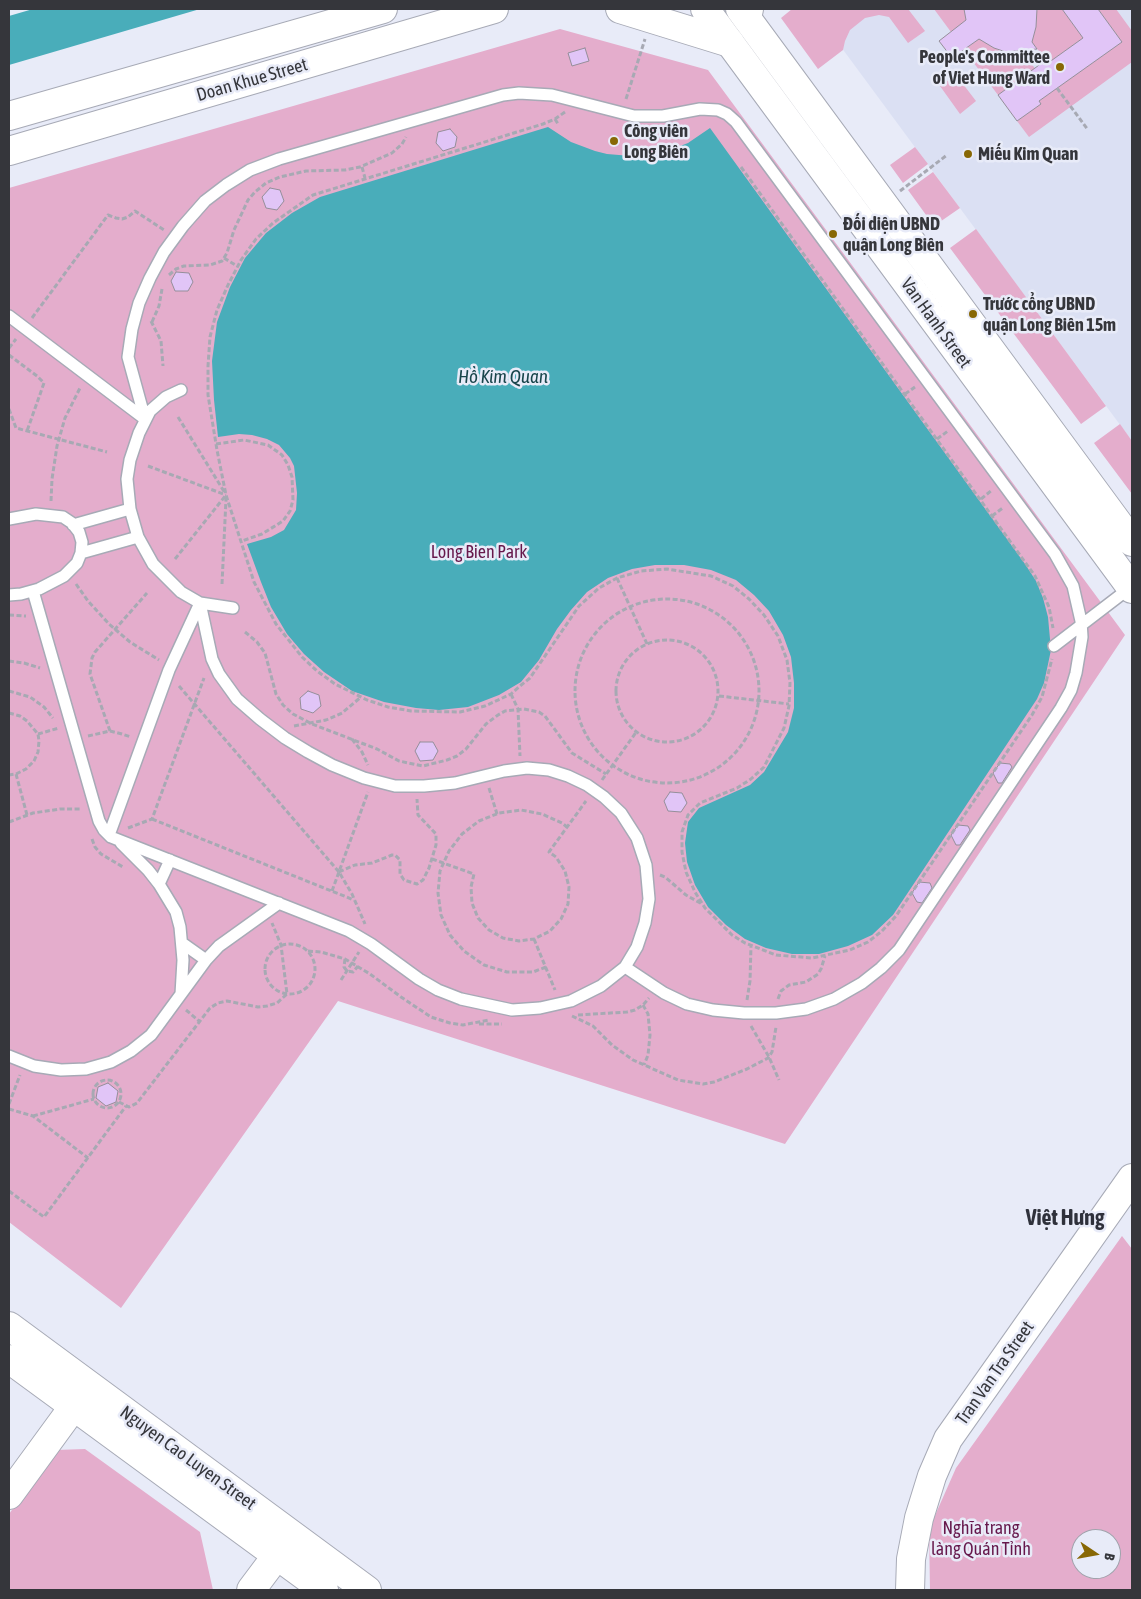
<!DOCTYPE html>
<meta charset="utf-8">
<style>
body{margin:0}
#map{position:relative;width:1141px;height:1599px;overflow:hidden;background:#e8ebf8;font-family:"Asap Condensed",sans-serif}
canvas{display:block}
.frame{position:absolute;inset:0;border:10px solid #35363b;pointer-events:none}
.north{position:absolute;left:1071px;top:1529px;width:50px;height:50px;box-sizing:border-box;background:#e8ebf8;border:1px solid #a0a3ac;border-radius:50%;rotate:102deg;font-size:14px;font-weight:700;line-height:20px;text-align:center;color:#35363b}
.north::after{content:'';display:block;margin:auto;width:18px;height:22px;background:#886805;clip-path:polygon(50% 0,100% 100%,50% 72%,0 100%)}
</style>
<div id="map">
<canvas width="1141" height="1599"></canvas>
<div class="frame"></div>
<div class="north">B</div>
</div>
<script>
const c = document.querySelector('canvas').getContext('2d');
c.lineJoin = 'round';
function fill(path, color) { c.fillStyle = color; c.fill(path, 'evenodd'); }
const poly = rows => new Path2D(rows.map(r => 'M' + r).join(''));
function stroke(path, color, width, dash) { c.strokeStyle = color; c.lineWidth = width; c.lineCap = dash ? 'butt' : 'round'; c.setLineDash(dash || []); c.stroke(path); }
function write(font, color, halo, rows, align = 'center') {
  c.font = font + ' "Asap Condensed",sans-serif'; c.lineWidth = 5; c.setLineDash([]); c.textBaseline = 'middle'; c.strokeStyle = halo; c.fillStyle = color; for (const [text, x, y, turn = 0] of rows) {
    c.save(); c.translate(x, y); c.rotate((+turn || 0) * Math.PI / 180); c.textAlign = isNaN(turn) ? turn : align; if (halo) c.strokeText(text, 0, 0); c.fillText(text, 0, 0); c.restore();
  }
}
fill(poly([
 [813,9,1132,9,1132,441,968,219]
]), '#dbe0f3');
fill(poly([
 [792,9,908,9,925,31,908,43,889,17,879,15,865,18,850,30,845,41,843,50,818,69,781,18],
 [934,9,964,9,968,20,951,32],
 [1040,9,1062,9,1083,38,1048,63,1031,41,1036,27,1036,11],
 [1098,9,1116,9,1132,31,1132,62,1029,137,1017,121,1041,104,1039,101,1122,42],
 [560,29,708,70,1125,635,785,1144,338,1001,121,1308,9,1222,9,188],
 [980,38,992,47,1001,51,1011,52,1021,50,1037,71,1022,78,998,95,964,50],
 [956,75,976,101,960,114,940,86],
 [915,147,928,164,903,183,890,165],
 [933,172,960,208,934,226,908,190],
 [976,229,1106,406,1081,424,950,248],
 [1120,424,1132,441,1132,494,1094,443],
 [1122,1236,1132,1249,1132,1590,930,1590,929,1529,956,1468],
 [1081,1539,1111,1539,1111,1569,1081,1569],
 [85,1449,200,1532,213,1590,9,1590,9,1514,56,1450]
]), '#e4adcc');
fill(poly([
 [33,9,200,9,9,65,9,16],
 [548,127,571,142,595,151,607,154,631,156,648,155,675,148,688,143,710,128,1025,564,1036,581,1043,598,1048,617,1051,650,1044,683,1037,699,893,915,872,935,848,946,819,954,792,954,766,948,745,939,726,925,708,907,695,885,687,862,685,843,688,822,699,808,750,785,764,772,788,732,794,708,794,683,791,657,783,635,769,611,754,595,736,580,711,570,684,565,655,565,632,569,608,578,587,592,571,610,557,629,539,660,521,682,499,695,468,707,439,710,416,708,384,702,352,691,324,672,304,654,287,634,271,607,261,582,247,544,271,537,284,530,296,510,297,493,294,466,290,458,279,445,267,439,252,435,239,434,218,437,214,400,212,361,217,322,230,287,245,258,266,233,292,213,320,197]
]), '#49adba');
const building = poly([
 [964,9,1037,9,1036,27,1032,42,1037,49,1006,52,994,48,979,39,952,58,939,41,966,20,964,9],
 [1062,9,1098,9,1122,42,1039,101,1041,104,1017,121,998,95,1046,60,1048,63,1083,38,1062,9],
 [585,48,589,61,572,66,568,53,585,48],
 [450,129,457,137,455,147,443,151,436,143,438,132,450,129],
 [270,188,280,190,284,201,277,210,266,208,262,197,270,188],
 [176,272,189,273,193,282,188,291,175,291,171,281,176,272],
 [308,691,319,695,321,706,313,713,301,709,300,698,308,691],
 [420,742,433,742,438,751,433,760,420,761,415,751,420,742],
 [1000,763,1010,764,1012,767,1002,783,998,783,993,773,1000,763],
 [670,792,682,793,687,803,681,812,668,811,664,801,670,792],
 [958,825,968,826,970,830,960,845,956,845,951,835,958,825],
 [919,882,930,883,932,888,922,903,917,902,912,893,919,882],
 [108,1083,118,1091,116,1102,106,1106,96,1098,98,1087,108,1083]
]);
fill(building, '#e1c5f7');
stroke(building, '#958f9a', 1);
const lane = poly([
 [9,316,145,419],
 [181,390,166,397,150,411,139,433,130,460,127,479,130,509,138,537,153,564,181,592,200,603,233,608],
 [145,419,128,357,132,329,139,303,150,278,164,252,183,226,205,201,226,185,250,170,279,159,503,95,519,93,552,95,634,116,663,116,700,109,718,110,727,114,736,122,1055,554,1073,586,1081,621,1082,637,1076,673,1071,690,1061,708,899,950,881,968,862,983,834,999,806,1009,776,1013,744,1013,713,1010,687,1004,664,993,625,967,637,947,645,923,649,899,646,865,637,838,621,813,604,797,587,785,568,776,549,770,527,768,504,771,455,783,424,786,395,786,364,778,332,765,308,752,285,738,260,719,237,699,219,674,212,659,200,603],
 [9,519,36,514,63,517,72,523,79,532,82,542,81,553,77,563,64,576,39,589,21,594,9,595],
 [73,525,130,509],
 [81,553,138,537],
 [33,591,99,821,104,830,111,837,349,931,371,944,419,979,438,990,461,999,512,1010,540,1008,571,1001,601,986,625,967],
 [1054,646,1131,587],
 [109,835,169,670,200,603],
 [121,843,148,870,159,884,176,912,180,927,183,960,181,994],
 [159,884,170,860],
 [182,943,206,960],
 [9,1056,34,1066,61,1070,86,1069,111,1062,131,1051,151,1035,206,960,219,946,279,903]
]);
const secondary = poly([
 [705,9,1132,589],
 [740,9,1132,542],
 [9,1326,367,1590],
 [9,1359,324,1590],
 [9,1495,74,1406],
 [251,1590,287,1542],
 [910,1590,911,1559,919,1518,932,1476,948,1439,1132,1178]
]);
const primary = poly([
 [620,9,730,43],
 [747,18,749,9],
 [9,116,383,9],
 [9,151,494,9]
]);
stroke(lane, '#a7aab6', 14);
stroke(secondary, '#a7aab6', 30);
stroke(primary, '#a7aab6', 30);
stroke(poly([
 [1057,88,1088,130],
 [626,99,645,39],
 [565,112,555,119,543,124,313,195,273,223,256,239,241,260,228,285,217,310,210,337,208,366,208,395,217,450,226,495,254,582,276,624,302,657,317,671,335,684,367,700,388,707,411,711,460,712,485,706,511,694,520,686,530,678,579,606,599,588,617,578,641,571,667,569,711,576,733,586,749,599,764,615,778,636,787,660,790,683,789,706,784,728,764,767,751,779,737,788,700,803,688,815,682,832,682,852,686,872,695,892,705,908,732,935,745,943,776,955,812,958,850,950,868,942,882,931,896,916,1032,715,1042,697,1052,659],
 [555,119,558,124],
 [660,129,660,138],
 [362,167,365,178],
 [741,167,1035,576,1049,607,1053,628],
 [900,191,947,155],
 [224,258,237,266],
 [169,275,176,269,184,266,210,265,222,261,227,253,234,230,248,200,255,192,266,183,280,177,306,171,345,170,360,167,392,153,402,144,406,137],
 [32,318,108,215,116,218,122,219,128,217,135,211,164,230],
 [151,321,161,341,163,366],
 [152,322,159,306,162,289],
 [9,348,16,339],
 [9,355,37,376,44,383,27,431],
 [905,394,915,387],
 [9,409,16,428,107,452],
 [178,417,225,493],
 [937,439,948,431],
 [216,444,244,440,268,445,282,455,288,465,292,477,293,500,290,511,283,521,262,534,242,541],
 [148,466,226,495],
 [981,499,992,490],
 [51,501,52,479,57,446,65,418,80,388],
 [992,516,1004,507],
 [175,559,226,495],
 [617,578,647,644],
 [76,584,88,601,109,624,130,642,159,660],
 [222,584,226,499],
 '575 691a92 92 0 1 1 184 0a92 92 0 1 1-184 0Z',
 [9,615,26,616],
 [245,632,257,642,265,653,276,694,283,705,293,714,312,724,377,749,399,761,423,766,447,760,457,756,466,749,486,724,498,715,505,711,524,709,539,712,545,716,572,753,606,774],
 '616 691a51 51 0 1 1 102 0a51 51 0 1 1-102 0Z',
 [9,661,24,663,40,668],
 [179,686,339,872,352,894,365,924],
 [9,691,30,697,44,707,53,718],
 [511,694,518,709,520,756],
 [719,696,789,704],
 [9,713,20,716,27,721,38,734,39,741,38,752,34,761,26,769,16,774,9,775],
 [294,726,326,720,342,713,361,697],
 [110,731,90,674,92,658,95,652,147,593],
 [38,734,59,728],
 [88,736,110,731,122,734,131,737],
 [352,739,362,752,368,765],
 [16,774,27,815],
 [602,780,637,731],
 [489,788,497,814],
 [152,819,354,900],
 [9,822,33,813,60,809,81,809],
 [128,828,152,819,204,678],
 [92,839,95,847,101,854,123,867],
 [432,859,474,874,471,887,472,903,478,918,489,930,503,938,519,941,534,939,550,931,561,919,568,904,569,887,565,871,556,857,549,852,586,801],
 [339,872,355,865,372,863,392,855,395,855,400,860,400,874,404,880,417,884,423,880,429,868,436,845,436,834,418,815,417,799],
 [660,875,665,877,686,895,702,904],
 [332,891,368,792],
 [534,939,555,990],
 '265 969a25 25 0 1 1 50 0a25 25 0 1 1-50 0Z',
 [308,951,321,952,345,959,370,974,401,997,431,1017,450,1023,463,1025,489,1020],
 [345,959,344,967,347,971,353,972,358,966],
 [546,967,533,972,507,972,484,965,464,951,450,935,441,915,438,893,440,871,449,851,462,834,479,821,499,813,521,810,542,814,562,823,567,827],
 [341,980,359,952],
 [778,999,781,991,789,985,806,982,818,974,821,969,825,956],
 [747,1000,750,981,751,946],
 [643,1005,648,1014,650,1035,648,1055,644,1065],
 [186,1010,199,1021],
 [578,1015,627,1012,635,1010,643,1005,649,998],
 [572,1016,593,1026,612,1045,633,1060,678,1080,703,1084,714,1082,747,1069,768,1058,772,1052,776,1027],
 [479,1024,502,1024],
 [751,1026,769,1057,779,1080],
 '93 1094a14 14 0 1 1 28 0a14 14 0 1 1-28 0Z',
 [119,1102,129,1107,137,1103,210,1008,218,1003,227,1001,258,1007,267,1006,277,1003,287,994,281,945,272,923],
 [9,1104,20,1075],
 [9,1109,33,1116,88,1158],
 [33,1116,94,1099],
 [9,1191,44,1217,126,1106]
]), '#a7a9b3', 3, [5, 2.5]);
stroke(lane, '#fff', 11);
stroke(secondary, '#fff', 28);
stroke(primary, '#fff', 28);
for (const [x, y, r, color] of [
 [1060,67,5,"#886805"],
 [614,141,5,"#886805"],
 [968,154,5,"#886805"],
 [833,234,5,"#886805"],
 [973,314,5,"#886805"]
]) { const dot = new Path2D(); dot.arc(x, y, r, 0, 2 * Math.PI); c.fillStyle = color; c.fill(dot); stroke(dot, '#e8ebf8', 2); }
write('bold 18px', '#35363b', '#e8ebf8', [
 ["People's Committee",1050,57,"right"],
 ["of Viet Hung Ward",1050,78,"right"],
 ["Công viên",624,131],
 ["Long Biên",624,152],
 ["Miếu Kim Quan",978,154],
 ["Đối diện UBND",843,224],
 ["quận Long Biên",843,245],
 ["Trước cổng UBND",983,304],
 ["quận Long Biên 15m",983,325]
], 'left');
write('18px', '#35363b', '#e8ebf8', [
 ["Doan Khue Street",252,80,-16],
 ["Van Hanh Street",936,323,54],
 ["Tran Van Tra Street",995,1373,-55],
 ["Nguyen Cao Luyen Street",188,1458,36]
]);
write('18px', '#66184c', '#e8ebf8', [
 ["Long Bien Park",479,552],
 ["Nghĩa trang",981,1528],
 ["làng Quán Tỉnh",981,1549]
]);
write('italic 19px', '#18454b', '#e8ebf8', [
 ["Hồ Kim Quan",503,377]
]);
write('bold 22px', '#2f313b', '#e8ebf8', [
 ["Việt Hưng",1065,1218]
]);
</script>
